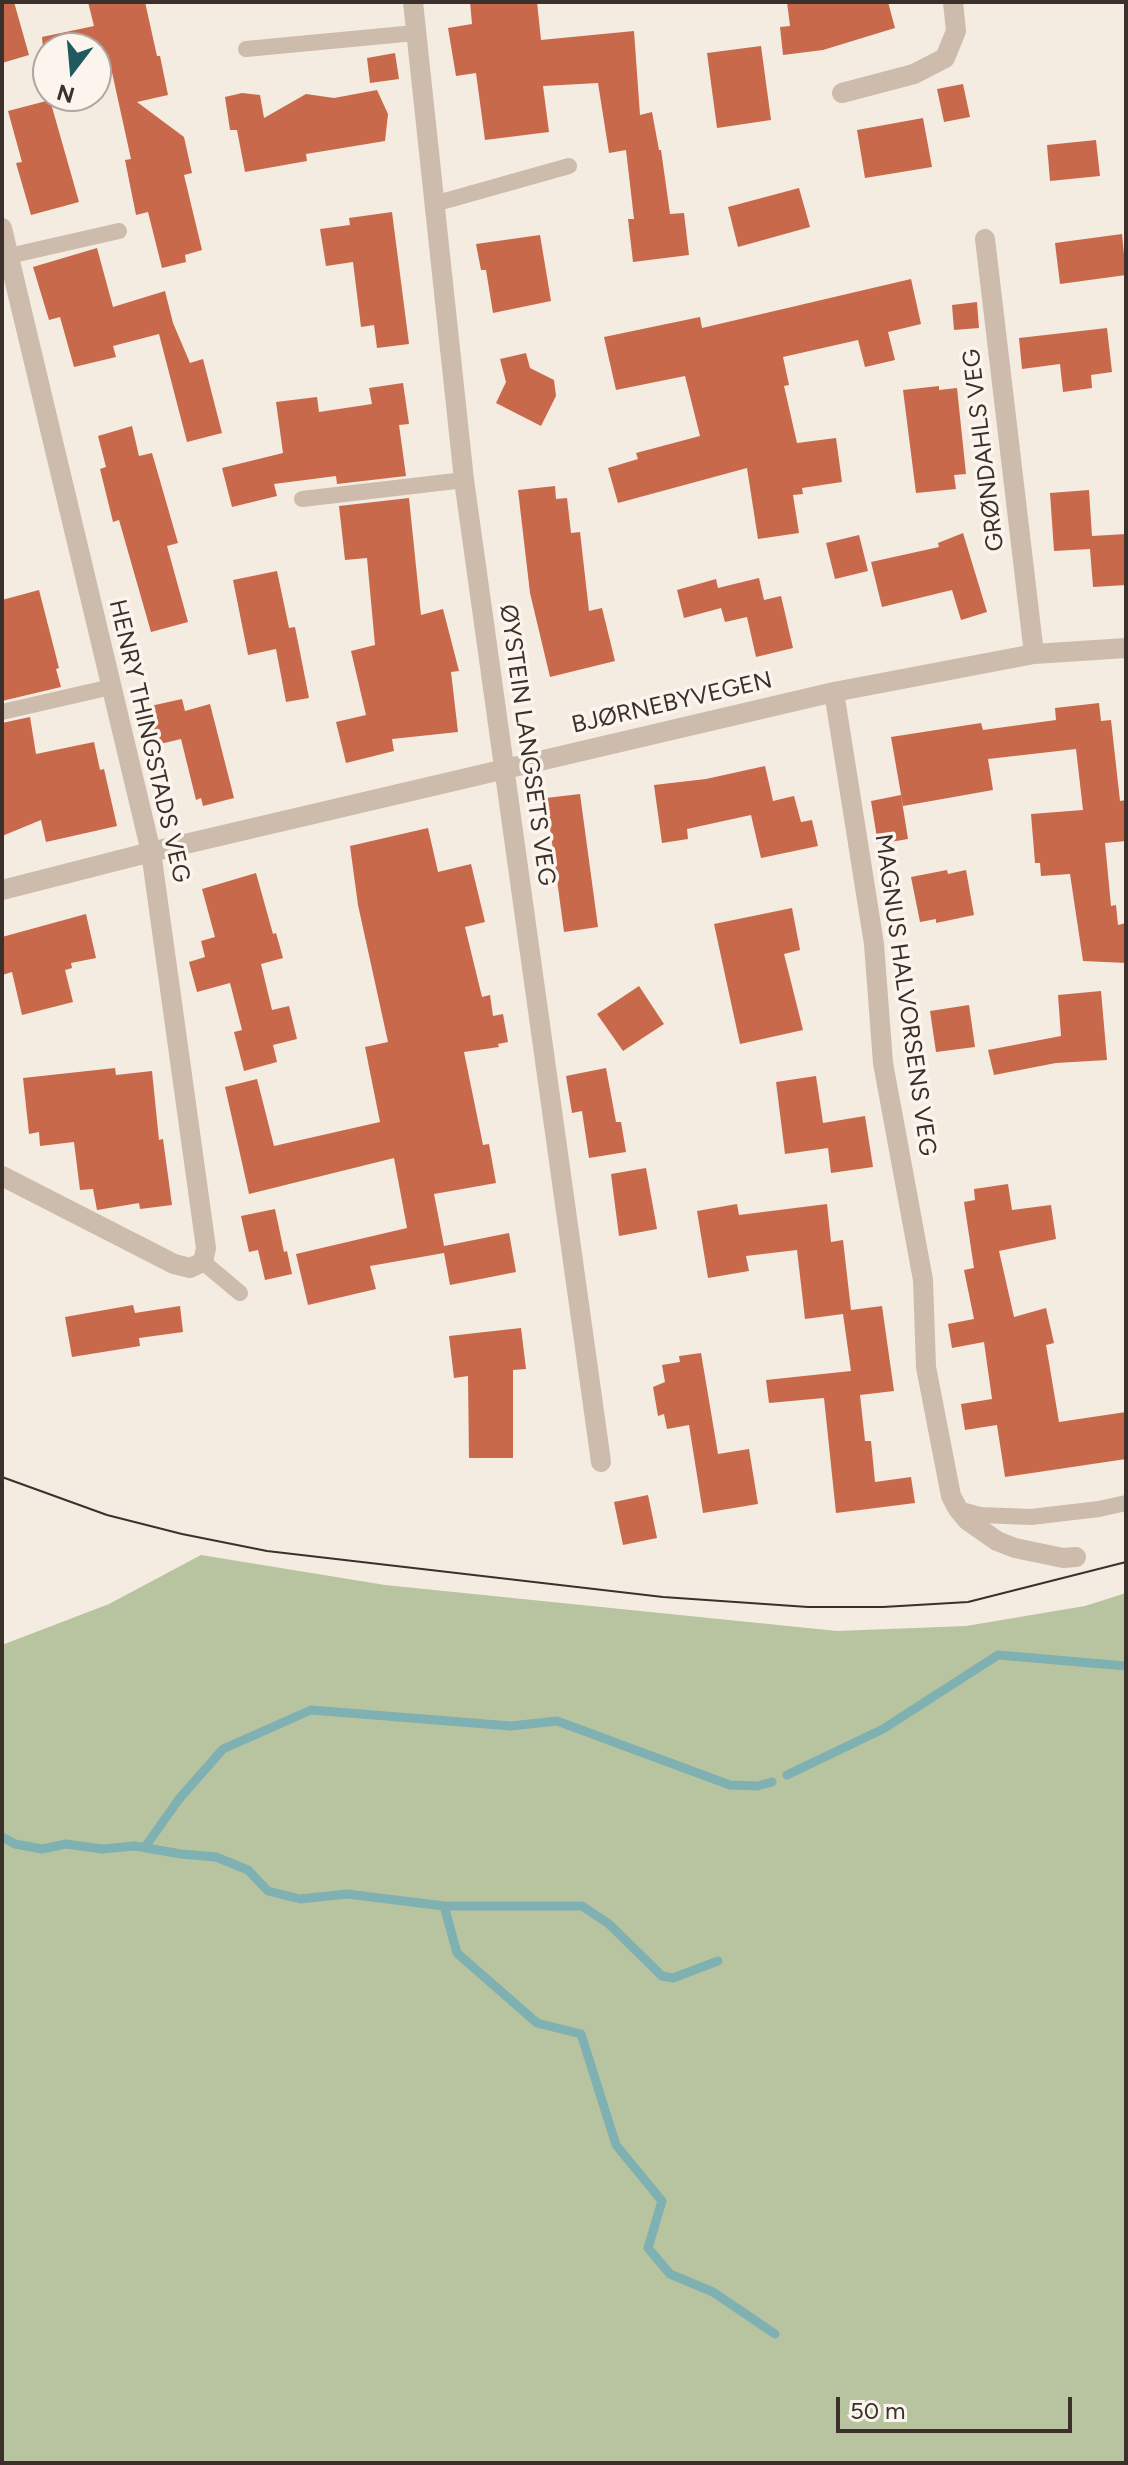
<!DOCTYPE html>
<meta charset="utf-8">
<style>
body{margin:0}
#map{position:relative;width:1128px;height:2465px;overflow:hidden;background:#f4ebe1;font-family:Figtree,sans-serif}
canvas{display:block}
.frame{position:absolute;inset:0;border:4px solid #3b302b;pointer-events:none}
.north{position:absolute;left:32px;top:32px;width:80px;height:80px;box-sizing:border-box;background:#fbf5ee;border:2px solid #aea6a0;border-radius:50%;rotate:196deg;font-size:22px;font-weight:700;line-height:32px;text-align:center;color:#3b302b}
.north::after{content:'';display:block;margin:auto;width:28px;height:36px;background:#1f5a5e;clip-path:polygon(50% 0,100% 100%,50% 72%,0 100%)}
.scale{position:absolute;left:836px;top:2397px;width:236px;height:36px;box-sizing:border-box;border:4px solid #3b302b;border-top:0;padding-left:10px;font-size:24px;line-height:28px;white-space:nowrap;color:#3b302b;-webkit-text-stroke:6px #fbf5ee;paint-order:stroke}
</style>
<div id="map">
<canvas width="1128" height="2465"></canvas>
<div class="frame"></div>
<div class="north">N</div>
<div class="scale">50 m</div>
</div>
<script>
const c = document.querySelector('canvas').getContext('2d');
c.lineJoin = 'round';
function fill(path, color) { c.fillStyle = color; c.fill(path, 'evenodd'); }
const poly = rows => new Path2D(rows.map(r => 'M' + r).join(''));
function stroke(path, color, width, dash) { c.strokeStyle = color; c.lineWidth = width; c.lineCap = dash ? 'butt' : 'round'; c.setLineDash(dash || []); c.stroke(path); }
function write(font, color, halo, rows, align = 'center') {
  c.font = font + ' Figtree,sans-serif'; c.lineWidth = 7; c.setLineDash([]); c.textBaseline = 'middle'; c.strokeStyle = halo; c.fillStyle = color; for (const [text, x, y, turn = 0] of rows) {
    c.save(); c.translate(x, y); c.rotate((+turn || 0) * Math.PI / 180); c.textAlign = isNaN(turn) ? turn : align; if (halo) c.strokeText(text, 0, 0); c.fillText(text, 0, 0); c.restore();
  }
}
fill(poly([
 [201,1555,385,1585,837,1631,966,1626,1085,1606,1126,1593,1126,2463,2,2463,2,1645,109,1604]
]), '#b8c4a0');
stroke(poly([
 [787,1775,883,1729,998,1655,1126,1666],
 [2,1837,15,1844,42,1849,66,1844,102,1849,135,1846,181,1854,216,1857,248,1870,268,1891,300,1899,347,1894,444,1906,457,1953,537,2023,581,2034,616,2145,662,2201,648,2248,670,2274,713,2292,775,2334],
 [145,1847,179,1799,223,1749,311,1710,511,1726,557,1721,730,1785,757,1786,772,1782],
 [444,1906,582,1906,609,1924,662,1976,673,1978,718,1961]
]), '#7fb0b2', 9);
fill(poly([
 [2,2,14,2,29,55,2,63],
 [88,2,145,2,157,56,160,56,168,95,137,102,184,137,192,173,184,175,202,250,185,255,186,262,162,268,148,212,136,215,125,160,131,159,108,54,96,56,96,48,43,48,42,37,94,26],
 [470,2,537,2,541,40,634,31,640,115,652,112,659,150,661,150,670,214,684,213,689,255,633,262,628,219,634,219,626,150,609,153,598,83,543,86,549,132,485,140,476,73,456,76,448,28,472,24],
 [787,2,888,2,895,28,823,50,783,55,780,27,790,26],
 [761,46,771,120,717,128,707,53],
 [395,53,399,79,370,83,367,58],
 [963,84,970,117,944,122,937,89],
 [377,90,388,114,385,141,306,154,307,161,245,172,237,130,230,130,225,97,242,93,260,95,264,118,306,94,334,98],
 [50,100,79,202,31,215,16,163,22,162,8,111],
 [923,118,932,167,865,178,857,130],
 [1096,140,1100,176,1050,181,1047,145],
 [799,188,810,227,738,247,728,207],
 [392,212,409,344,377,348,374,325,361,327,353,262,326,266,320,229,350,225,349,218],
 [1122,234,1126,275,1060,284,1055,243],
 [540,235,551,301,493,313,486,270,481,270,476,244],
 [97,248,113,307,165,291,173,323,190,363,203,359,222,433,187,442,159,334,113,346,116,357,74,367,60,317,49,320,33,267],
 [911,279,921,324,888,332,895,360,865,367,858,340,783,357,789,385,784,386,797,443,836,438,842,482,802,488,803,494,793,495,799,533,758,539,747,468,618,503,608,468,638,459,636,453,700,436,685,376,616,390,604,337,700,317,702,328],
 [977,302,979,328,954,330,952,305],
 [1107,328,1112,372,1091,375,1092,388,1063,392,1060,364,1022,369,1019,338],
 [526,353,530,368,554,380,556,396,541,426,496,403,506,382,500,359],
 [403,383,409,424,399,425,406,476,337,484,336,476,274,484,277,496,232,507,222,468,283,453,276,402,317,397,319,412,372,404,369,388],
 [939,386,939,390,957,388,966,474,954,475,956,489,916,493,903,390],
 [132,426,139,456,152,453,178,543,167,546,188,622,151,632,119,520,113,522,100,469,106,467,98,436],
 [555,486,556,499,567,498,571,533,580,532,589,611,602,608,615,661,550,677,530,593,518,490],
 [1089,490,1092,536,1126,534,1126,585,1093,587,1090,549,1054,551,1050,493],
 [409,498,421,615,443,609,459,671,451,672,458,732,392,739,394,751,346,763,336,722,366,715,351,651,375,645,367,558,345,560,339,506],
 [963,533,987,612,961,620,952,590,882,607,871,562,939,547,938,543],
 [859,535,868,571,835,579,826,543],
 [277,571,289,628,295,627,309,698,286,702,276,649,248,655,233,580],
 [759,578,764,600,781,596,793,648,756,657,747,617,725,622,721,608,684,618,677,590,716,579,718,588],
 [39,590,59,668,56,669,61,687,2,701,2,600],
 [182,699,185,711,210,704,234,798,203,806,201,798,196,800,181,739,156,745,146,707],
 [1099,703,1101,721,1111,720,1120,801,1126,800,1126,841,1105,843,1111,906,1116,905,1118,925,1126,923,1126,963,1083,961,1070,874,1041,876,1040,863,1035,863,1031,814,1083,810,1076,749,988,759,993,790,903,806,891,737,981,723,983,730,1056,720,1055,708],
 [30,717,36,754,94,742,100,770,104,769,117,826,46,842,41,820,2,836,2,723],
 [765,766,773,801,794,796,801,822,812,820,818,846,761,858,751,815,687,829,688,839,662,843,654,785,706,779],
 [580,794,598,927,564,932,546,798],
 [901,795,908,839,878,844,871,801],
 [428,828,438,872,471,864,485,922,465,927,482,997,490,995,493,1016,503,1014,508,1042,498,1044,499,1047,464,1052,483,1145,489,1144,496,1183,434,1194,444,1246,509,1233,516,1272,450,1285,444,1253,370,1266,376,1289,308,1305,296,1254,407,1228,394,1158,249,1194,225,1087,257,1079,274,1146,380,1122,365,1047,388,1042,358,905,350,846],
 [947,870,948,874,966,870,974,915,936,923,936,919,920,922,911,877],
 [256,873,273,934,276,933,283,958,261,964,272,1010,289,1006,297,1039,273,1045,277,1062,244,1071,234,1032,242,1030,230,983,197,992,189,962,205,957,201,941,215,937,202,889],
 [792,908,800,950,784,954,803,1030,740,1044,714,924],
 [86,914,96,958,71,963,72,968,65,970,73,1002,22,1015,12,972,2,975,2,937],
 [639,986,664,1024,623,1051,597,1014],
 [1101,991,1107,1060,1056,1063,994,1075,988,1050,1061,1036,1058,995],
 [969,1005,975,1047,936,1052,930,1011],
 [115,1068,116,1075,152,1071,159,1140,163,1139,172,1205,140,1209,139,1203,97,1210,93,1189,80,1190,74,1142,40,1146,39,1132,29,1134,23,1078],
 [606,1068,616,1122,621,1122,626,1152,589,1158,582,1111,572,1113,566,1076],
 [816,1076,823,1123,865,1116,873,1167,831,1173,828,1148,785,1154,776,1082],
 [646,1168,657,1229,619,1236,611,1174],
 [1008,1184,1012,1210,1051,1205,1056,1239,999,1251,1014,1317,1046,1308,1054,1343,1046,1345,1059,1422,1126,1412,1126,1459,1005,1477,997,1425,965,1430,961,1404,992,1399,984,1342,952,1348,948,1324,974,1319,964,1270,974,1268,964,1202,975,1200,974,1189],
 [737,1204,739,1215,827,1204,831,1242,843,1240,851,1310,882,1306,894,1391,860,1395,865,1441,871,1441,875,1482,911,1477,915,1503,836,1513,824,1398,769,1403,766,1380,851,1371,843,1314,805,1319,797,1250,746,1256,749,1271,708,1278,697,1211],
 [275,1209,284,1252,287,1251,292,1274,265,1280,258,1250,249,1252,241,1216],
 [133,1305,135,1313,180,1306,183,1332,139,1338,140,1346,72,1357,65,1317],
 [521,1328,526,1369,513,1370,513,1458,469,1458,468,1376,454,1378,449,1336],
 [701,1353,718,1454,749,1449,758,1504,703,1513,689,1425,667,1429,664,1414,658,1416,653,1387,665,1382,662,1365,680,1362,679,1356],
 [648,1495,657,1538,623,1545,614,1502]
]), '#c8694b');
stroke(poly([
 [246,49,415,33],
 [434,204,569,166],
 [9,256,119,231],
 [302,499,464,480],
 [2,712,111,687],
 [203,1262,240,1293],
 [958,1509,980,1515,1031,1517,1099,1509,1126,1503]
]), '#cdbbac', 16);
stroke(poly([
 [413,2,464,480,601,1462],
 [842,93,914,74,945,58,956,31,953,2],
 [2,228,151,852,206,1248,203,1262,190,1268,174,1264,2,1176],
 [985,239,1034,654],
 [834,692,874,944,883,1063,923,1280,926,1367,951,1496,958,1509,967,1520,997,1541,1015,1548,1063,1558,1076,1557],
 [2,890,151,852,834,692,1034,654,1126,648]
]), '#cdbbac', 20);
stroke(poly([
 [2,1477,107,1515,182,1534,267,1551,663,1597,808,1607,883,1607,968,1602,1126,1562]
]), '#3b302b', 2);
write('24px', '#3b302b', '#fbf5ee', [
 ["GRØNDAHLS VEG",984,450,-97],
 ["BJØRNEBYVEGEN",672,703,-13],
 ["HENRY THINGSTADS VEG",149,741,77],
 ["ØYSTEIN LANGSETS VEG",527,745,82],
 ["MAGNUS HALVORSENS VEG",905,995,82]
]);
</script>
